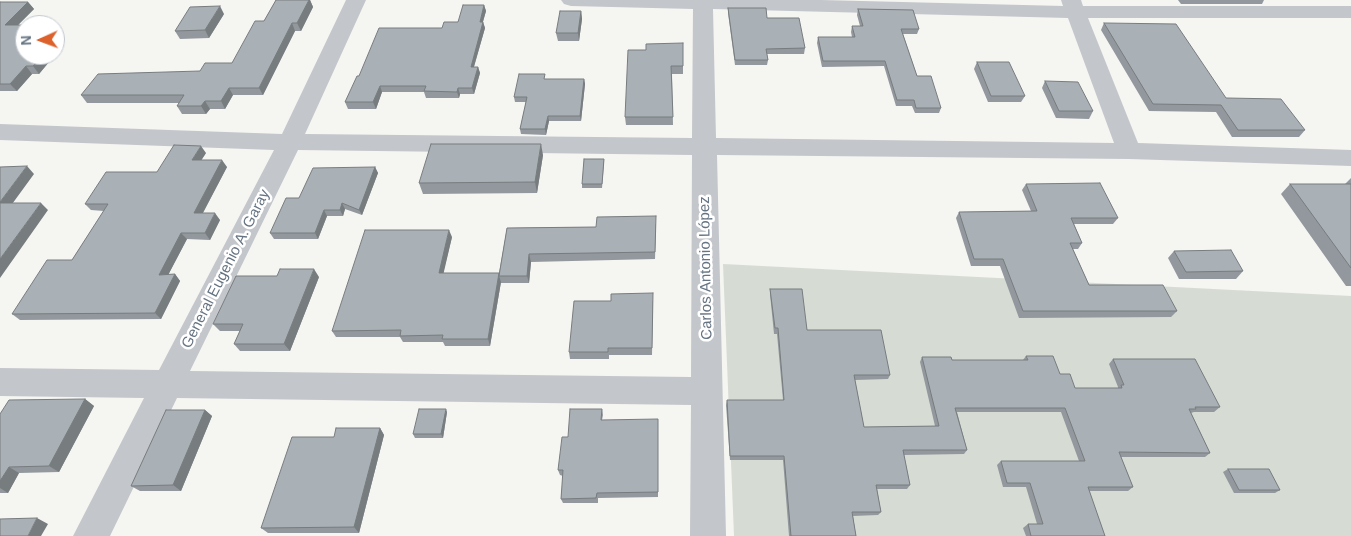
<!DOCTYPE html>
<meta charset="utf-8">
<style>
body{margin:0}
#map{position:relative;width:1351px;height:536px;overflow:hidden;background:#f5f5f2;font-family:Helvetica,sans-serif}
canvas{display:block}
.north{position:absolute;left:15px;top:15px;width:50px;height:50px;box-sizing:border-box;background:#fff;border:1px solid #c1c7cd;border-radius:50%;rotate:268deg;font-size:14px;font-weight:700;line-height:20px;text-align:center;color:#657382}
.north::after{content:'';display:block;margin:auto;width:18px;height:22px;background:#dc612b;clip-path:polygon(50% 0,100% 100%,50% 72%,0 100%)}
</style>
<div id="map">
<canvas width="1351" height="536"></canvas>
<div class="north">N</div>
</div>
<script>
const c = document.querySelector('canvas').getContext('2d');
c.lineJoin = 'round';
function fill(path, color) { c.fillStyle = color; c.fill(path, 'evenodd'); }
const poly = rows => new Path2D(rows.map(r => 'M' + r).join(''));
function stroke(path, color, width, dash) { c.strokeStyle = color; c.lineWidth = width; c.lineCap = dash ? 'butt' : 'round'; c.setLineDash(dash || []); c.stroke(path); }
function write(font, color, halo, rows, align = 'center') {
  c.font = font + ' Helvetica,sans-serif'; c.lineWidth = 5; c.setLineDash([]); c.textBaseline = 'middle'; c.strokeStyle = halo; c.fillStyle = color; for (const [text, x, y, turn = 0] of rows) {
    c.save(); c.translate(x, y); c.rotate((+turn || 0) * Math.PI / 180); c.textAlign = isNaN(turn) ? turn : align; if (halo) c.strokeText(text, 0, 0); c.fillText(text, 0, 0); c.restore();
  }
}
fill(poly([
 [723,264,1351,296,1351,536,734,536]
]), '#d6dcd3');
fill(poly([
 [346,0,366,0,305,134,692,138,693,9,571,6,564,4,561,0,821,0,1063,6,1061,0,1081,0,1083,6,1351,6,1351,18,1088,18,1138,143,1351,150,1351,166,1129,159,717,155,726,536,690,536,691,405,177,398,110,536,73,536,144,398,0,396,0,368,159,370,274,150,0,140,0,124,282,134,346,0],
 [713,9,1068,18,1114,143,716,138,713,9],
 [298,150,692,155,691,377,190,371,298,150]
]), '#c3c6ca');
fill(poly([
 [276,0,310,0,313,7,301,31,295,31,263,95,233,95,225,109,210,109,206,114,182,114,177,106,179,103,87,103,81,95,200,71,232,63,264,21],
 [1178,0,1264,0,1262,4,1181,4],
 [0,2,28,2,34,9,18,25,25,55,64,44,39,74,32,74,17,91,0,91],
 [484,5,486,11,483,22,485,28,474,67,478,67,480,73,474,94,460,94,459,98,426,98,424,92,382,92,376,109,348,109,345,102,359,76,442,28,458,22],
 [728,8,767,18,805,48,804,54,767,54,768,60,767,65,735,65,728,13],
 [858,9,919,29,917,34,903,34,917,76,941,108,939,113,915,113,912,106,896,106,884,66,822,67,817,43,818,37,852,37,851,32,852,26,860,26,857,15],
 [581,11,582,19,579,41,558,41,556,33],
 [224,14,209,38,180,39,175,31],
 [1104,23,1226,98,1305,130,1299,137,1232,137,1216,112,1149,111,1101,30],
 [683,43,683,74,672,74,673,125,626,125,625,117],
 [977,62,1025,96,1021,102,988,102,974,69],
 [546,79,584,79,585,84,581,121,549,121,546,135,521,134,520,129,526,102,515,102,514,97],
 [1045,81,1093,111,1089,119,1056,118,1042,88],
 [206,153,201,160,227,167,203,213,220,220,210,240,187,239,168,275,175,274,180,281,161,319,20,320,12,314,72,260,104,211,91,210,85,204],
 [543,155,537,193,423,194,419,183],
 [604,159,604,163,602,188,582,188,582,184],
 [375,167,378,173,362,215,345,209,343,216,327,216,318,239,274,239,270,233,299,198],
 [1351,178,1351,286,1346,286,1281,194,1290,184,1345,184],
 [1026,184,1118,218,1113,224,1074,224,1082,243,1078,249,1073,249,1089,285,1177,311,1171,317,1019,318,1000,266,971,266,956,218,959,212,1031,211,1022,190],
 [656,224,655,259,531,262,529,283,501,283,501,282,490,346,445,346,443,342,403,342,400,337,336,337,332,331,452,237,443,273,499,273,507,228,596,227],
 [1174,251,1243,271,1236,279,1179,279,1168,258],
 [319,277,290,351,240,351,234,344,240,331,220,331,213,324],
 [770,289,807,330,890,375,888,379,855,380,864,427,935,426,920,362,922,357,952,360,1023,360,1026,356,1060,374,1075,388,1118,388,1118,387,1109,364,1113,359,1220,407,1214,412,1194,412,1191,413,1210,453,1205,457,1121,457,1133,487,1128,491,1089,491,1105,536,1026,536,1023,528,1028,524,1037,524,1026,487,1003,487,997,465,1001,461,1079,461,1061,412,957,412,967,450,964,454,904,455,910,485,907,489,877,489,881,512,878,515,853,516,856,536,789,536,783,460,730,460,726,405,727,400,783,400,777,334,774,334,770,294],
 [611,301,653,301,652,355,609,355,609,359,570,359,569,352],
 [85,399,94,406,59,472,19,473,8,493,0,493,0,414],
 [602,409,603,415,602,420,658,425,658,497,598,498,598,503,563,503,561,499,563,476,560,475,558,470,568,437],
 [205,410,212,416,181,491,140,491,131,486],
 [447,412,443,438,415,438,413,434],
 [380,428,384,435,359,533,268,533,261,528],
 [1228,469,1280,490,1275,493,1234,493,1223,472]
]), '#92989d');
fill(poly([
 [309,0,310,0,313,7,301,31,297,23],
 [28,2,34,9,11,32,5,25],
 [484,5,486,11,481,28,480,22],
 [220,6,224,14,209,38,205,30],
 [581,11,582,19,579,41,578,33],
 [483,22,485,28,472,73,471,67],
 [292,23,295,31,263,95,259,88],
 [59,37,64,44,39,74,33,66,43,55,55,55,55,41],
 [26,66,32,74,17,91,10,84],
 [478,67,480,73,474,94,472,88],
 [584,79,585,84,581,121,580,116],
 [380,86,382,92,376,109,373,102],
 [229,88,233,95,225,109,221,101],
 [458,88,460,94,459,98,457,92],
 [205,101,210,109,206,114,201,106],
 [548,116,549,121,546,135,545,129],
 [541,144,543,155,537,193,535,182],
 [201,146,206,153,197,167,192,160],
 [222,160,227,167,199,220,194,213],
 [27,166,34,174,7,211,0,204,0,202],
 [375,167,378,173,362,215,359,210],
 [41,203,48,210,0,278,0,259],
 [342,203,345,209,343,216,340,210],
 [324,210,327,216,318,239,315,233],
 [215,213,220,220,210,240,205,233],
 [449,230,452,237,442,280,439,273],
 [181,233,187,239,165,281,159,275],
 [529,254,531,262,529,283,527,276],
 [314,269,319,277,290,351,284,344],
 [499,273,499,276,501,282,490,346,488,339],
 [175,274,180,281,161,319,155,313],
 [85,399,94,406,59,472,49,466],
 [446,409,447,412,443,438,441,434],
 [205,410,212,416,181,491,173,485],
 [380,428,384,435,359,533,354,527],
 [9,467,19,473,8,493,0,488,0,481],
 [37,518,48,524,41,536,28,536]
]), '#777c7f');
const building = poly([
 [276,0,309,0,297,23,292,23,259,88,229,88,221,101,205,101,201,106,177,106,184,95,81,95,98,74,200,71,205,63,232,63,255,21,264,21,276,0],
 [0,2,28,2,5,25,25,25,25,55,43,55,33,66,26,66,10,84,0,84,0,2],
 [463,5,484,5,480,22,483,22,471,67,478,67,472,88,458,88,457,92,424,91,426,86,380,86,373,102,345,102,357,76,359,76,379,28,442,28,444,22,458,22,463,5],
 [220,6,205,30,175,31,190,7,220,6],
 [728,8,766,8,767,18,799,18,805,48,766,49,768,60,735,60,728,8],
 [858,9,913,10,919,29,901,29,917,76,931,76,941,108,916,108,914,100,897,100,885,61,823,61,818,37,855,37,852,26,863,26,858,9],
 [560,11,581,11,578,33,556,33,560,11],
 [1104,23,1176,24,1226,98,1281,99,1305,130,1238,130,1221,105,1153,104,1104,23],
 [683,43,683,66,671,66,673,117,625,117,628,50,646,50,646,44,683,43],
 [977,62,1009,62,1025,96,991,96,977,62],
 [519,74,545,74,544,79,584,79,580,116,548,116,545,129,520,129,527,97,514,97,519,74],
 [1045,81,1078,82,1093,111,1059,111,1045,81],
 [431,144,541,144,535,182,419,183,431,144],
 [174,145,201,146,192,160,222,160,194,213,215,213,205,233,181,233,159,275,175,274,155,313,12,314,47,260,72,260,108,204,85,204,106,172,157,172,174,145],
 [584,159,604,159,602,184,582,184,584,159],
 [27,166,0,202,0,167,27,166],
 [375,167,359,210,342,203,340,210,324,210,315,233,270,233,286,198,299,198,313,168,375,167],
 [1100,183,1118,218,1071,218,1082,243,1070,243,1089,285,1163,285,1177,311,1023,311,1003,259,974,259,959,212,1037,211,1026,184,1100,183],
 [1290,184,1351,184,1351,268,1290,184],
 [0,203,41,203,0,259,0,203],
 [656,216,655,252,529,254,527,276,499,276,507,228,596,227,597,217,656,216],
 [365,230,449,230,439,273,499,273,488,339,442,339,443,335,400,336,401,330,332,331,365,230],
 [1231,250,1243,271,1186,272,1174,251,1231,250],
 [280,269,314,269,284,344,234,344,243,324,213,324,236,276,277,276,280,269],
 [770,289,802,289,807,330,881,330,890,375,854,375,864,427,939,426,922,357,951,357,952,360,1028,360,1026,356,1053,356,1060,374,1070,374,1075,388,1122,388,1121,385,1124,385,1113,359,1195,359,1220,407,1195,407,1196,409,1189,409,1210,453,1119,452,1133,487,1088,487,1105,536,1031,536,1028,524,1043,524,1030,483,1007,483,1001,461,1085,461,1065,408,955,408,967,450,903,450,910,485,876,485,881,512,852,512,856,536,791,536,784,456,730,456,727,400,784,400,778,328,775,328,770,289],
 [653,293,652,348,608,348,608,352,569,352,574,301,611,301,611,294,653,293],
 [85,399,49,466,9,467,0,481,0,414,9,400,85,399],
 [419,409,446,409,441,434,413,434,419,409],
 [570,409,602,409,601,420,658,419,658,492,597,493,596,498,561,499,563,470,558,470,562,437,568,437,570,409],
 [166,410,205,410,173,485,131,486,166,410],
 [336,428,380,428,354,527,261,528,292,437,334,437,336,428],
 [1228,469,1269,469,1280,490,1239,490,1228,469],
 [37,518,28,536,0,536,0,519,37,518]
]);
fill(building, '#aab1b6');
stroke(building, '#777c7f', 1);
write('15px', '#657382', '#fff', [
 ["Carlos Antonio López",706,268,-91],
 ["General Eugenio A. Garay",226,269,-63]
]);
</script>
